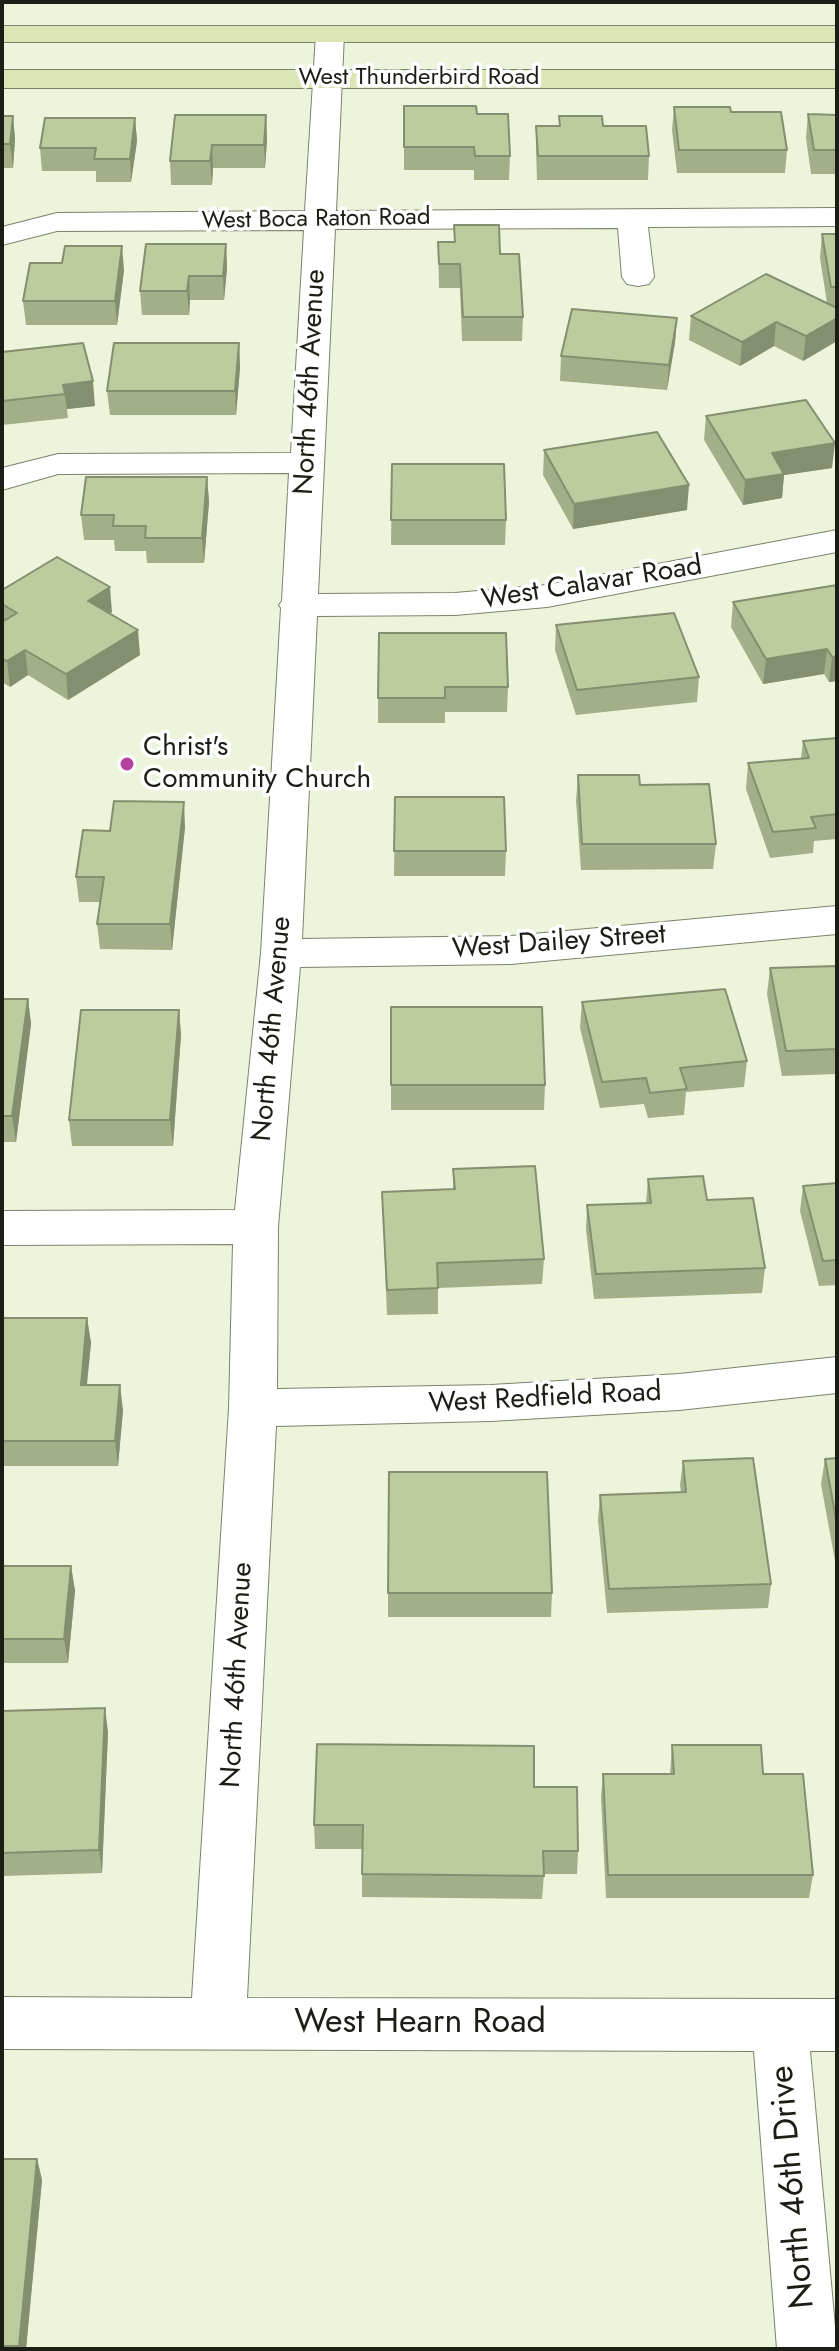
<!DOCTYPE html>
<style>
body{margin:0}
#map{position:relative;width:839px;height:2351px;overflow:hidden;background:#ecf5db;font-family:Jost,sans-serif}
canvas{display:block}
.frame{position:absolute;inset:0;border:4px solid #1b1e15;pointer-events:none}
</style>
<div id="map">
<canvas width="839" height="2351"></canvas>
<div class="frame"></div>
</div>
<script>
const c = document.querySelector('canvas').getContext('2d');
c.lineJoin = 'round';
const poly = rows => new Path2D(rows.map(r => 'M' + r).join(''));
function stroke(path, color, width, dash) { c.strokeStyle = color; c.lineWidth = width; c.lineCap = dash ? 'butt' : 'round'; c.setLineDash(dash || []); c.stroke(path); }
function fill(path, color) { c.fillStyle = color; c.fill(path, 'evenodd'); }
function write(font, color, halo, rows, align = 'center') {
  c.font = font + ' Jost,sans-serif'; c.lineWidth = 7; c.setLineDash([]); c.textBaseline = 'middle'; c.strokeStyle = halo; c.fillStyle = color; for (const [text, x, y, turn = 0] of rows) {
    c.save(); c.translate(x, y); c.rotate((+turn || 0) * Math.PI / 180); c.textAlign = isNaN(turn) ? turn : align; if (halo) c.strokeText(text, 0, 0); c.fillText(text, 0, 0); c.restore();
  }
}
const minor = poly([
 [330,26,340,28,344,34,336,211,837,208,837,226,648,227,654,277,649,284,638,286,627,284,622,277,618,228,335,229,318,594,455,593,547,585,837,530,837,552,547,607,455,615,317,616,302,939,511,936,837,906,837,934,511,964,300,967,278,1227,277,1389,491,1385,679,1374,837,1357,837,1393,679,1410,491,1421,276,1426,247,1998,837,1999,837,2051,810,2051,837,2349,777,2349,754,2051,2,2049,2,1997,192,1998,229,1408,233,1244,2,1245,2,1211,235,1210,261,953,281,608,279,605,282,601,289,473,58,474,2,490,2,468,58,454,291,453,304,230,57,231,2,245,2,227,57,213,305,211,316,34,320,28,330,26]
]);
const secondary = poly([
 [2,26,837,26,837,42,2,42,2,26],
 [2,70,837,70,837,88,2,88,2,70]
]);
stroke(minor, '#7c836b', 2);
stroke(secondary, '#7c836b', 2);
fill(minor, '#fff');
fill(secondary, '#dbe5b5');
fill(poly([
 [404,106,477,114,510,156,509,180,474,180,474,170,404,170],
 [674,107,731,112,787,150,785,173,677,173,672,130],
 [808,114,837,115,837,174,811,174,806,138],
 [266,115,267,139,265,168,213,168,212,185,171,185,170,161],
 [2,116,13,116,15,139,13,168,2,168],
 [559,116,603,126,649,156,648,180,537,180,536,149,536,126,559,126],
 [135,118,137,141,131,182,96,182,96,171,42,171,40,148],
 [454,225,500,254,523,317,522,341,462,341,460,288,439,288,438,242,454,242],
 [822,234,837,234,837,341,803,361,774,346,740,366,689,340,691,316,827,303,820,258],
 [226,244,227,268,224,300,190,300,189,315,142,315,140,291],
 [124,270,117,325,26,325,23,301],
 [677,318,675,342,667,390,560,381,561,356],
 [239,343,240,368,236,415,110,415,107,391],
 [2,352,95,406,67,409,68,418,2,425],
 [706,416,832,468,784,475,782,498,743,505,704,440],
 [544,450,687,510,573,529,543,475],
 [392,464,506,520,505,545,391,545],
 [207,477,209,502,204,563,147,563,146,551,115,551,114,540,84,540,81,515],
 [837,585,837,681,829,682,824,674,763,684,731,627,733,602],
 [2,590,112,612,110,614,140,655,68,700,28,675,10,687,2,682],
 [556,625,699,677,697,702,576,715,555,650],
 [506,633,508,687,507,712,445,712,445,723,378,723,378,698],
 [837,738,837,839,814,841,813,853,770,858,746,789,748,763,801,758,803,741],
 [578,775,640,785,716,844,713,869,581,870,576,801],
 [395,797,506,851,505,876,394,876],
 [185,827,172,950,100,949,97,924,100,902,79,902,76,877,110,831],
 [837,966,837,1074,782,1076,767,994,770,968],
 [2,999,28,999,31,1024,16,1142,2,1142],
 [582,1002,747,1061,744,1087,686,1092,684,1115,648,1118,644,1104,600,1108,580,1028],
 [391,1007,545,1085,544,1110,391,1110],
 [179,1010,181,1035,173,1146,72,1146,69,1120],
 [453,1169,544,1259,542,1284,438,1288,438,1314,387,1315,382,1192,453,1189],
 [648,1179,707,1200,765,1268,762,1293,594,1299,586,1230,587,1205,646,1203],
 [837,1183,837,1285,819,1286,800,1211,803,1186],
 [2,1318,87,1318,91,1343,87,1385,123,1410,118,1466,2,1466],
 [837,1458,837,1572,821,1484,825,1459],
 [683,1461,771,1584,768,1608,607,1613,598,1520,600,1495,681,1492,680,1485],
 [2,1566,71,1566,75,1591,68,1663,2,1663],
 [388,1593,552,1593,551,1617,388,1617],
 [2,1711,108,1732,102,1873,2,1876],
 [672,1745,763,1774,813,1875,809,1898,606,1898,601,1797,603,1774,670,1774],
 [534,1787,578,1851,577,1874,544,1874,542,1899,362,1897,362,1849,315,1849,314,1825],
 [2,2159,37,2159,42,2180,26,2349,2,2349]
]), '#a3af88');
fill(poly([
 [266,115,267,139,265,168,264,145],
 [13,116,15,139,13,168,10,144],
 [135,118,137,141,131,182,130,159],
 [212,145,213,168,212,185,210,161],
 [226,244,227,268,224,300,223,276],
 [122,246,124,270,117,325,115,301],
 [189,276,190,300,189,315,187,291],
 [677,318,675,342,667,390,669,365],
 [837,318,837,341,803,361,806,336],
 [776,322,774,346,740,366,742,342],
 [239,343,240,368,236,415,235,391],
 [93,381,95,406,67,409,63,385],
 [835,443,832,468,784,475,782,498,743,505,745,480,772,453],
 [207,477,209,502,204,563,202,538],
 [689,485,687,510,573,529,574,504],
 [110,587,112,612,91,626,88,601],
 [138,630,140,655,68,700,66,674],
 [827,649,824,674,763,684,766,659],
 [25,650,28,675,10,687,7,661],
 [837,656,837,681,829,682,832,657],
 [184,802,185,827,172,950,170,924],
 [28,999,31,1024,16,1142,12,1116],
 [179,1010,181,1035,173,1146,170,1120],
 [87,1318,91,1343,84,1410,81,1385],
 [120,1385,123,1410,118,1466,115,1441],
 [71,1566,75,1591,68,1663,64,1639],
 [105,1708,108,1732,102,1873,99,1850],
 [37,2159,42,2180,26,2349,20,2349,19,2346]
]), '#848f6f');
const building = poly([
 [404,106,476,106,477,114,508,114,510,156,475,156,474,147,404,147,404,106],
 [674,107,730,107,731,112,781,112,787,150,679,150,674,107],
 [808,114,837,115,837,150,814,150,808,114],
 [175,115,266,115,264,145,212,145,210,161,170,161,175,115],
 [2,116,13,116,10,144,2,144,2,116],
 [559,116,602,116,603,126,646,126,649,156,538,156,536,126,560,126,559,116],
 [45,118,135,118,130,159,94,159,96,148,40,148,45,118],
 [454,225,499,225,500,254,519,254,523,317,463,317,460,264,439,264,438,242,455,242,454,225],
 [822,234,837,234,837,287,831,287,822,234],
 [146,244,226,244,223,276,189,276,187,291,140,291,146,244],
 [65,246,122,246,115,301,23,301,30,263,62,263,65,246],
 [766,274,837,308,837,318,806,336,776,322,742,342,691,316,766,274],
 [572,309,677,318,669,365,561,356,572,309],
 [83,343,93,381,63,385,65,394,2,401,2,352,83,343],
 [114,343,239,343,235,391,107,391,114,343],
 [806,400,835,443,772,453,784,474,745,480,706,416,806,400],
 [657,432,689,485,574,504,544,450,657,432],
 [392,464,504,464,506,520,391,520,392,464],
 [86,477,207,477,202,538,145,538,146,526,113,526,114,515,81,515,86,477],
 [57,557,110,587,88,601,138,630,66,674,25,650,7,661,2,659,2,622,17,613,2,604,2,590,57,557],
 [837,585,837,656,832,657,827,649,766,659,733,602,837,585],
 [674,613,699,677,577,690,556,625,674,613],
 [379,633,506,633,508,687,445,687,445,698,378,698,379,633],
 [837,738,837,814,811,817,816,828,773,832,748,763,809,758,803,741,837,738],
 [578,775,639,775,640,785,709,784,716,844,582,844,578,775],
 [395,797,504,797,506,851,394,851,395,797],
 [114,801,184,802,170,924,97,924,104,877,76,877,83,830,110,831,114,801],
 [837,966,837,1049,786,1051,770,968,837,966],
 [725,989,747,1061,680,1068,687,1089,650,1093,646,1078,602,1082,582,1002,725,989],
 [2,999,28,999,12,1116,2,1116,2,999],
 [391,1007,542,1007,545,1085,391,1085,391,1007],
 [81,1010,179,1010,170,1120,69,1120,81,1010],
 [535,1166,544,1259,437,1263,438,1288,387,1290,382,1192,455,1189,453,1169,535,1166],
 [703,1176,707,1200,753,1198,765,1268,596,1274,587,1205,651,1203,648,1179,703,1176],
 [837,1183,837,1260,823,1261,803,1186,837,1183],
 [2,1318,87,1318,81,1385,120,1385,115,1441,2,1441,2,1318],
 [753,1458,771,1584,609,1589,600,1495,686,1492,683,1461,753,1458],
 [837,1458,837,1524,825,1459,837,1458],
 [389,1472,547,1472,552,1593,388,1593,389,1472],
 [2,1566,71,1566,64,1639,2,1639,2,1566],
 [105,1708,99,1850,2,1853,2,1711,105,1708],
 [317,1744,534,1746,534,1787,577,1787,578,1851,543,1851,544,1876,362,1874,363,1825,314,1825,317,1744],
 [672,1745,761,1745,763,1774,803,1774,813,1875,608,1875,603,1774,674,1774,672,1745],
 [2,2159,37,2159,19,2346,2,2346,2,2159]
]);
fill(building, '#bdcc9e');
stroke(building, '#848f6f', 2);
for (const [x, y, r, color] of [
 [127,764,8,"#b4419b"]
]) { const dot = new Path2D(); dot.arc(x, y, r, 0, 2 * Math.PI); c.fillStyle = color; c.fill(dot); stroke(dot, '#fff', 3); }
write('24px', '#1b1e15', '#fff', [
 ["West Thunderbird Road",419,78],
 ["West Boca Raton Road",316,220,-1]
]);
write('28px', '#1b1e15', '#fff', [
 ["North 46th Avenue",311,382,-87],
 ["West Calavar Road",592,584,-9],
 ["West Dailey Street",559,943,-4],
 ["North 46th Avenue",273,1029,-85],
 ["West Redfield Road",545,1399,-3],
 ["North 46th Avenue",238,1675,-87]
]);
write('28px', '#1b1e15', '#fff', [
 ["Christ's",143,748],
 ["Community Church",143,780]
], 'left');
write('34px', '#1b1e15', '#fff', [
 ["West Hearn Road",420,2024],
 ["North 46th Drive",794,2187,-95]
]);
</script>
